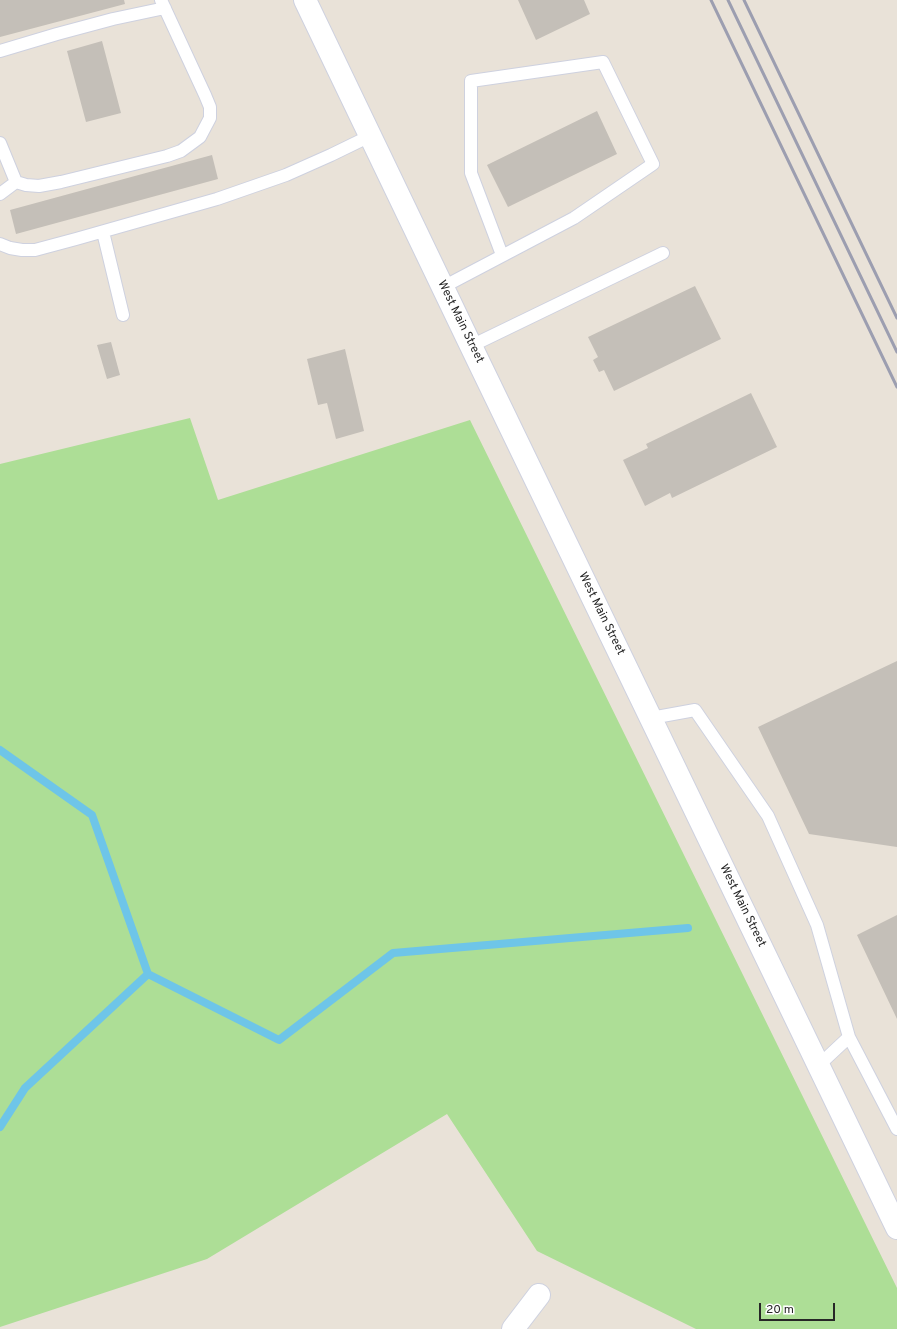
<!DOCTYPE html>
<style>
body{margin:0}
#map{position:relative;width:897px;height:1329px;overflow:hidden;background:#e9e2d8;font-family:Overpass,sans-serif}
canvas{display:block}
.scale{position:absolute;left:759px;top:1303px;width:76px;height:18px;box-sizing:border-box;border:2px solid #272727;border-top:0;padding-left:5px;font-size:12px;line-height:14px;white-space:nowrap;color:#272727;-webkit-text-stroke:3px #fff;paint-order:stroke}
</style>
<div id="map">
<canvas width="897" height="1329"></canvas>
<div class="scale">20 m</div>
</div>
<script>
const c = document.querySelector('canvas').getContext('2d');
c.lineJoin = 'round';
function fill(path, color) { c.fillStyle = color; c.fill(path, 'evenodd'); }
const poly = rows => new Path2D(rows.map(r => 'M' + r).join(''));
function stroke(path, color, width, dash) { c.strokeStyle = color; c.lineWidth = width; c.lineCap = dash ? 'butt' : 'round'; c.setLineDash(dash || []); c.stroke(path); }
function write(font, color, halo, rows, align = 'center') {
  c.font = font + ' Overpass,sans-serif'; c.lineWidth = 4; c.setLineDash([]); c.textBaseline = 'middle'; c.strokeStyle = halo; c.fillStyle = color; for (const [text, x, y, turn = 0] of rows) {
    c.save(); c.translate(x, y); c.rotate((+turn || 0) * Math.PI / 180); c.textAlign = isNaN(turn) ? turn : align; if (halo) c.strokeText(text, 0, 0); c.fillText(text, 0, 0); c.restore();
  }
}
fill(poly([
 [190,418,218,500,470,420,897,1288,897,1329,696,1329,537,1251,447,1114,207,1259,0,1327,0,464]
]), '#adde96');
stroke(poly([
 [0,750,92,815,148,974,279,1040,393,953,688,928],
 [0,1127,25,1088,148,974]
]), '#6ec5e8', 8);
fill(poly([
 [0,0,124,0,125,4,0,37],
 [518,0,584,0,590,14,536,40],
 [102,41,121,113,86,122,67,51],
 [597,111,617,154,508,207,487,165],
 [212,155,218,179,16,234,10,210],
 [695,286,721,339,614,391,604,370,599,372,593,360,598,357,588,337],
 [111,342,120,375,107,379,97,345],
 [345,349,364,431,336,439,327,403,318,405,307,359],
 [751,393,777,447,672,498,670,493,645,506,623,460,648,448,646,444],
 [897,661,897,847,809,834,758,727],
 [897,915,897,1019,857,935]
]), '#c4bfb8');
const service = poly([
 [0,51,57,34,113,19,165,8],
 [0,143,16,182],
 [16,182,26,185,39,186,61,182,167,156,181,151,200,137,210,118,210,107,205,95,161,0],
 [0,194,16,182],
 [103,232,123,315],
 [0,244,10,248,22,250,35,250,76,239,217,199,286,175,331,155,370,136],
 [443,287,574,218,653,164,603,62,471,81,471,173,502,255],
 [471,346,663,253],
 [651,718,695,710,768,816,817,925,849,1037,819,1065],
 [849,1037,897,1129]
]);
const minor = poly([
 [513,1329,539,1295]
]);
const tertiary = poly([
 [305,0,471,346,897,1228]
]);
stroke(service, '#ced1df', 14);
stroke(minor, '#ced1df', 24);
stroke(tertiary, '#ced1df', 24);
stroke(service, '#fff', 12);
stroke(minor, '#fff', 22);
stroke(tertiary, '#fff', 22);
stroke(poly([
 [711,0,897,387],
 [728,0,897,352],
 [744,0,897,318]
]), '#9c9eb0', 3);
write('12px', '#272727', '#fff', [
 ["West Main Street",460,322,64],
 ["West Main Street",601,614,64],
 ["West Main Street",742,906,64]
]);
</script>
